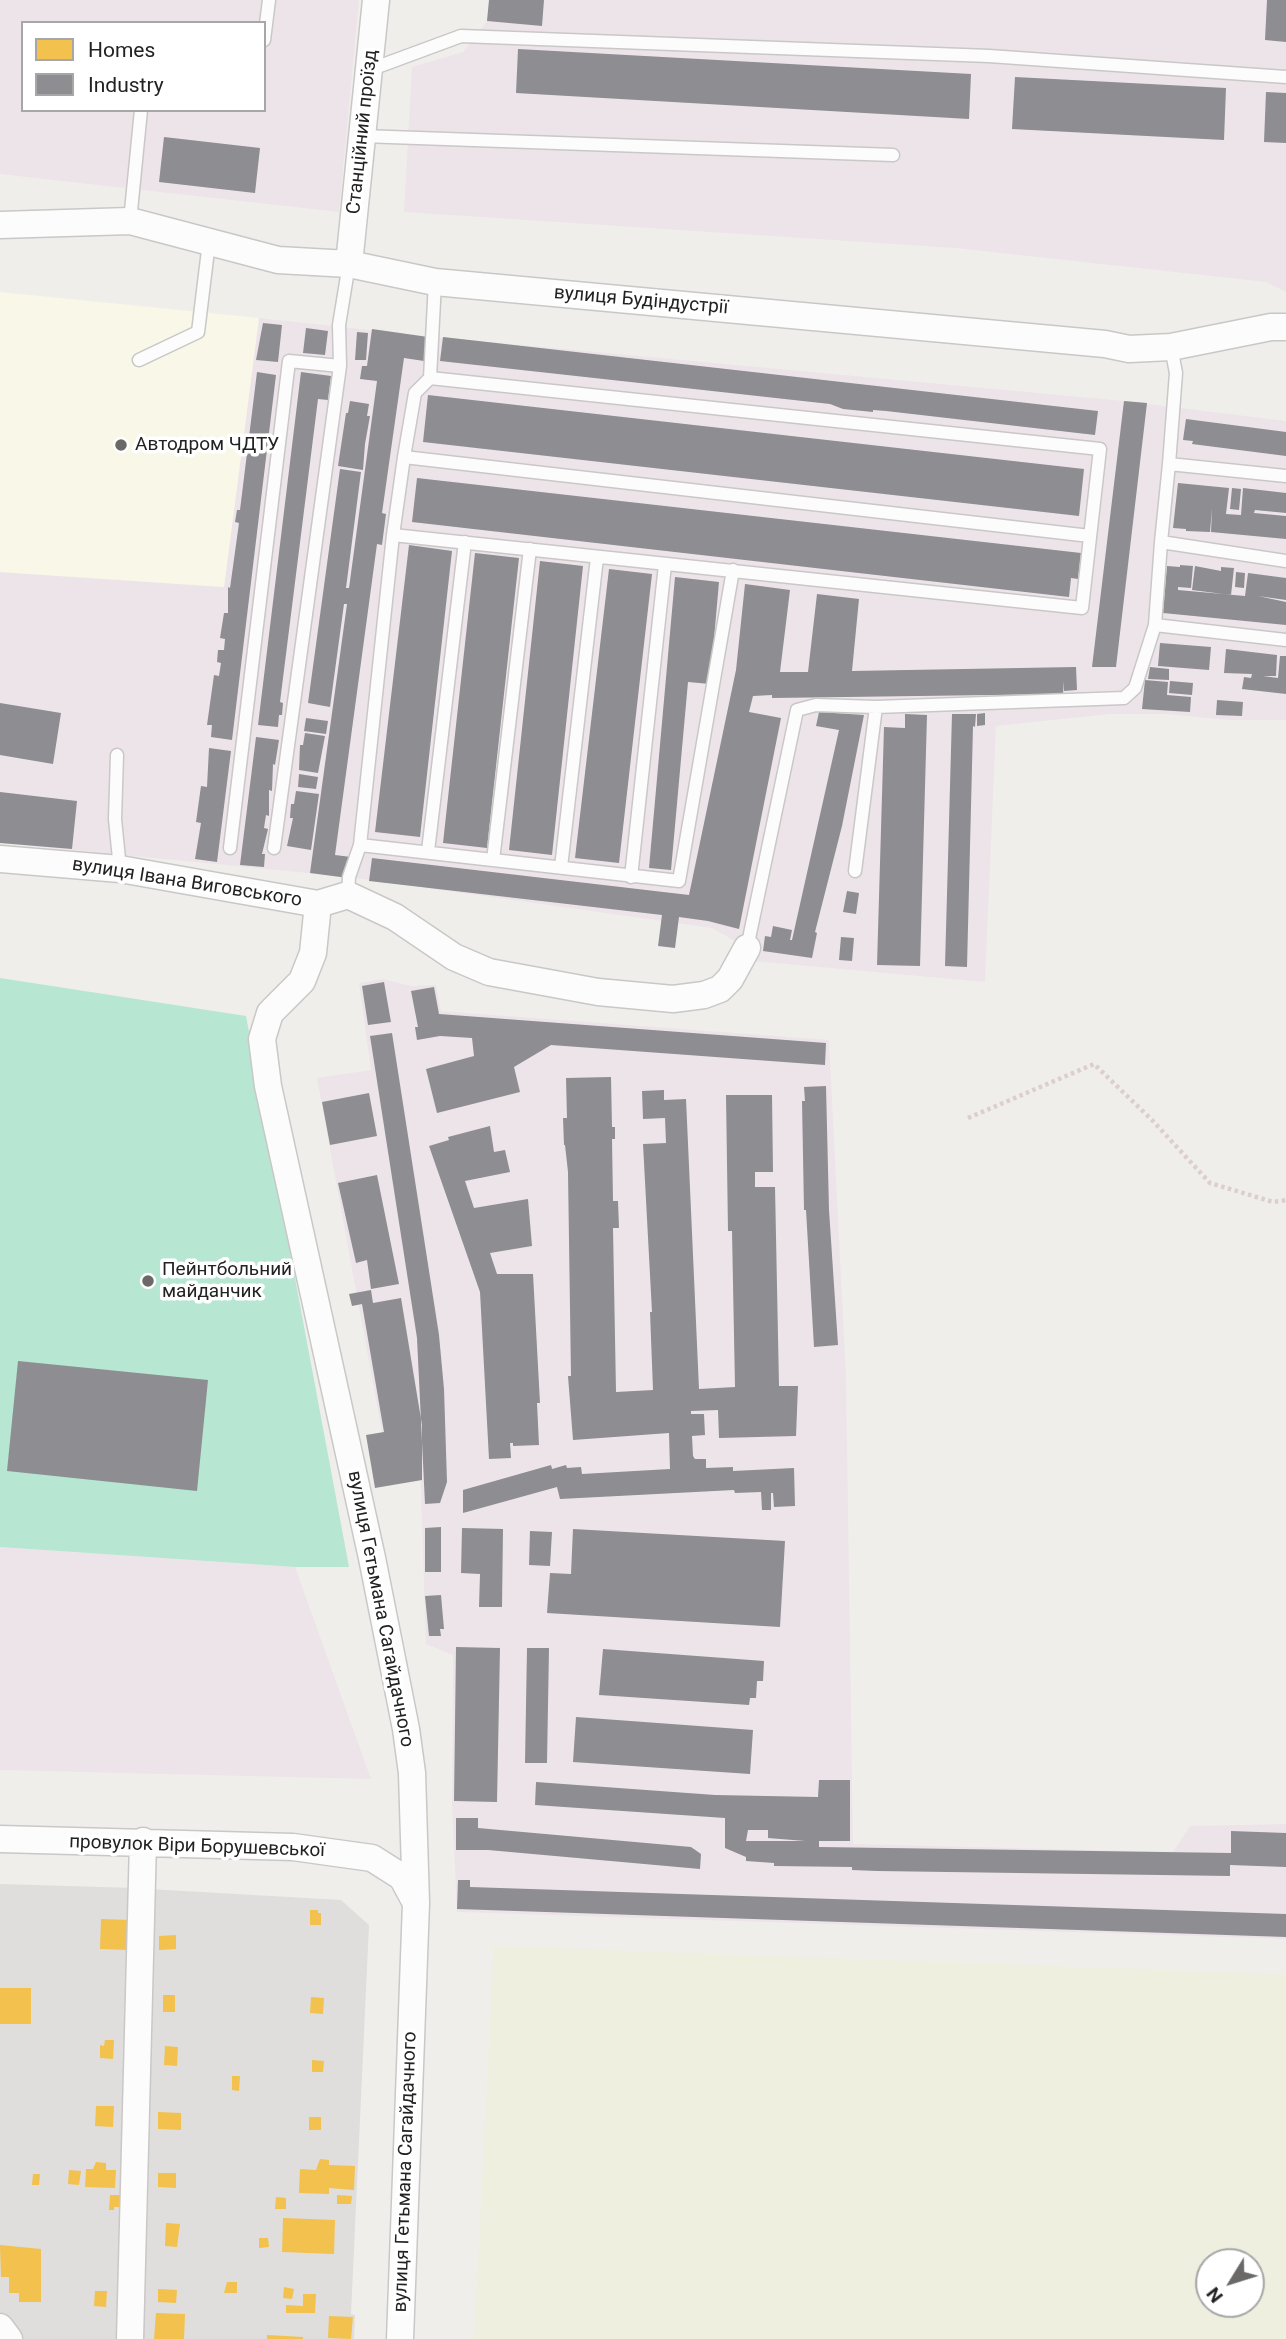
<!DOCTYPE html>
<meta charset="utf-8">
<style>
body{margin:0}
#map{position:relative;width:1286px;height:2339px;overflow:hidden;background:#f0eeeb;font-family:Roboto,sans-serif}
canvas{display:block}
.legend{position:absolute;left:21px;top:21px;width:245px;height:91px;box-sizing:border-box;background:#fff;border:2px solid #a7a7a7;margin:0;padding:9px 12px;list-style:none;font-size:21px;color:#222}
.legend li{display:flex;align-items:center;gap:14px;height:35px}
.legend b{width:35px;border:2px solid #a7a7a7}
.north{position:absolute;left:1195px;top:2248px;width:70px;height:70px;box-sizing:border-box;background:#fff;border:2px solid #a7a7a7;border-radius:50%;rotate:232deg;font-size:19px;font-weight:700;line-height:28px;text-align:center;color:#222}
.north::after{content:'';display:block;margin:auto;width:24px;height:32px;background:#6a6968;clip-path:polygon(50% 0,100% 100%,50% 72%,0 100%)}
</style>
<div id="map">
<canvas width="1286" height="2339"></canvas>
<ul class="legend">
<li><b style="height:19px;background:#f2c14e"></b>Homes</li>
<li><b style="height:19px;background:#8d8d92"></b>Industry</li>
</ul>
<div class="north">N</div>
</div>
<script>
const c = document.querySelector('canvas').getContext('2d');
c.lineJoin = 'round';
function fill(path, color) { c.fillStyle = color; c.fill(path, 'evenodd'); }
const poly = rows => new Path2D(rows.map(r => 'M' + r).join(''));
function stroke(path, color, width, dash) { c.strokeStyle = color; c.lineWidth = width; c.lineCap = dash ? 'butt' : 'round'; c.setLineDash(dash || []); c.stroke(path); }
function write(font, color, halo, rows, align = 'center') {
  c.font = font + ' Roboto,sans-serif'; c.lineWidth = 7; c.setLineDash([]); c.textBaseline = 'middle'; c.strokeStyle = halo; c.fillStyle = color; for (const [text, x, y, turn = 0] of rows) {
    c.save(); c.translate(x, y); c.rotate((+turn || 0) * Math.PI / 180); c.textAlign = isNaN(turn) ? turn : align; if (halo) c.strokeText(text, 0, 0); c.fillText(text, 0, 0); c.restore();
  }
}
fill(poly([
 [0,1884,135,1888,127,2339,22,2339,0,2316],
 [149,1889,341,1900,369,1925,351,2314,355,2315,354,2339,139,2339]
]), '#dfdedc');
fill(poly([
 [0,0,359,0,339,212,0,174],
 [23,23,264,23,264,110,23,110],
 [489,0,1286,0,1286,292,1266,282,955,248,404,212,412,67,463,52,487,21],
 [259,318,434,337,1124,401,1286,421,1286,720,1229,720,1165,714,1110,714,996,726,985,982,753,961,747,948,712,928,349,877,0,843,0,572,224,587],
 [383,979,411,986,436,985,441,1011,829,1040,846,1377,853,1844,1173,1852,1190,1826,1286,1824,1286,1939,457,1912,452,1803,453,1655,426,1644,419,1437,383,1438,317,1078,371,1070,359,983],
 [0,1547,295,1567,371,1779,0,1770]
]), '#ede4e9');
fill(poly([
 [0,292,259,318,224,587,0,572]
]), '#f8f7e8');
fill(poly([
 [494,1946,1286,1974,1286,2339,474,2339],
 [1209,2262,1251,2262,1251,2304,1209,2304]
]), '#efefdf');
fill(poly([
 [0,978,246,1016,349,1567,295,1567,0,1547]
]), '#b7e6d2');
fill(poly([
 [310,1910,318,1910,318,1913,321,1913,321,1925,310,1925],
 [101,1919,131,1920,130,1950,100,1949],
 [176,1935,176,1949,159,1950,159,1936],
 [0,1988,31,1988,31,2024,0,2024],
 [163,1995,175,1995,175,2012,163,2012],
 [311,1997,324,1998,323,2014,310,2013],
 [105,2040,114,2040,113,2059,100,2058,100,2045,104,2046],
 [165,2046,178,2047,177,2066,164,2065],
 [312,2060,324,2061,323,2072,312,2072],
 [232,2076,240,2076,239,2091,232,2090],
 [96,2106,114,2106,113,2127,95,2126],
 [158,2112,181,2113,181,2130,158,2129],
 [309,2117,321,2117,321,2130,309,2130],
 [320,2159,329,2160,329,2165,355,2166,354,2190,329,2188,329,2194,299,2193,300,2169,316,2170],
 [96,2162,106,2163,106,2170,116,2170,115,2188,85,2187,86,2169,93,2169],
 [69,2170,81,2171,79,2185,68,2184],
 [158,2173,176,2173,176,2188,158,2187],
 [33,2174,40,2174,39,2185,32,2185],
 [110,2195,125,2195,125,2207,114,2207,114,2210,109,2210],
 [337,2195,352,2196,351,2204,337,2204],
 [276,2197,286,2198,286,2209,275,2209],
 [283,2218,335,2220,334,2254,282,2252],
 [166,2223,180,2224,177,2247,165,2246],
 [259,2238,268,2238,269,2247,259,2248],
 [0,2245,41,2249,41,2302,19,2302,19,2293,9,2293,9,2277,1,2277],
 [227,2282,237,2282,237,2293,224,2293],
 [284,2287,294,2289,292,2299,283,2298],
 [158,2289,177,2290,176,2303,158,2302],
 [95,2291,107,2291,106,2307,94,2306],
 [303,2294,316,2294,315,2313,286,2313,286,2305,303,2306],
 [156,2313,185,2314,184,2339,154,2339],
 [329,2316,353,2317,351,2339,328,2338],
 [267,2335,303,2337,303,2339,267,2339]
]), '#f2c14e');
fill(poly([
 [489,0,544,0,542,26,487,21],
 [1267,0,1286,0,1286,42,1265,40],
 [518,49,971,74,969,119,516,93],
 [1015,77,1226,88,1224,140,1012,129],
 [1266,92,1286,93,1286,143,1264,142],
 [164,137,260,148,255,193,159,182],
 [263,323,282,325,278,362,256,360],
 [306,328,328,331,325,355,303,353],
 [372,329,428,337,424,361,404,358,382,513,386,514,382,545,377,544,335,855,351,857,348,878,310,873,347,604,344,604,330,707,308,703,340,469,361,472,346,588,349,588,377,381,360,379,362,366,367,366],
 [357,332,368,333,366,360,355,360],
 [443,337,1098,411,1095,435,886,411,873,410,873,412,843,409,830,404,440,361],
 [257,372,276,375,232,740,211,737,212,725,207,725,214,675,219,676,221,663,217,662,218,650,224,650,225,639,220,638,224,613,228,613,228,587,230,588,239,523,235,522,237,510,240,510],
 [301,372,331,376,328,400,318,399,280,702,283,703,282,715,279,715,278,727,258,725],
 [428,395,1084,469,1079,516,423,442],
 [350,401,369,404,367,416,370,416,365,444,363,470,338,466,346,413,348,413],
 [1124,401,1147,403,1116,667,1092,667],
 [1186,419,1286,432,1286,456,1192,444,1193,441,1183,440],
 [417,478,1081,553,1078,579,1071,578,1069,597,412,522],
 [1178,483,1229,488,1226,514,1241,515,1243,488,1286,493,1286,513,1255,510,1254,513,1286,516,1286,539,1211,532,1212,508,1210,532,1186,531,1186,529,1173,528],
 [1232,488,1241,489,1239,510,1230,509],
 [409,545,452,551,420,837,375,832],
 [475,553,519,558,487,848,443,843],
 [540,561,583,566,552,855,509,850],
 [1180,565,1193,566,1191,588,1178,587,1178,590,1245,596,1248,573,1286,578,1286,600,1258,596,1286,602,1286,625,1163,613,1167,566,1180,567],
 [1195,566,1221,571,1221,567,1234,568,1231,595,1192,590],
 [609,569,652,574,619,863,575,858],
 [1236,572,1245,573,1244,588,1235,587],
 [675,577,719,582,710,684,688,682,671,870,649,868],
 [745,584,790,590,780,672,808,672,817,594,859,599,852,671,1076,667,1077,690,1064,691,1064,681,1063,694,772,698,772,695,753,696,749,712,781,718,739,929,708,921,679,917,675,948,658,946,662,915,369,881,372,858,689,895,736,670],
 [1160,643,1211,647,1209,670,1158,666],
 [1226,649,1277,655,1276,676,1263,676,1278,678,1280,656,1286,656,1286,694,1242,689,1244,677,1251,678,1252,674,1224,673],
 [1150,667,1169,669,1169,680,1148,679],
 [1145,680,1168,682,1167,695,1191,697,1190,712,1142,709],
 [1170,681,1193,683,1192,695,1169,693],
 [1217,700,1243,702,1242,716,1216,715],
 [0,703,61,713,53,764,0,755],
 [819,712,864,715,842,826,815,932,817,933,812,958,763,951,765,936,771,937,773,926,792,930,790,940,792,940,839,730,816,726],
 [985,713,985,725,977,726,977,714],
 [905,714,927,715,920,966,877,965,884,727,905,728],
 [952,714,976,714,975,727,973,726,967,967,945,966],
 [306,718,328,721,326,734,304,731],
 [305,733,325,736,318,773,299,770,300,745,303,745],
 [256,737,279,740,275,765,273,764,272,791,269,790,269,816,266,815,264,828,268,829,262,854,265,854,264,867,240,865],
 [209,748,231,751,217,862,195,859,201,823,196,822,201,786,207,787],
 [299,774,318,777,316,789,298,787],
 [296,791,319,794,311,850,287,846,293,818,290,818,291,804,294,804],
 [0,792,77,801,72,849,0,843],
 [847,891,859,893,856,914,843,912],
 [841,937,854,938,852,961,839,960],
 [384,982,391,1022,368,1025,362,986],
 [434,987,439,1014,826,1043,825,1065,551,1045,514,1067,520,1092,437,1113,426,1069,474,1056,472,1038,440,1036,417,1040,415,1027,418,1027,411,991],
 [392,1033,439,1335,444,1389,447,1482,440,1503,425,1504,417,1338,370,1036],
 [611,1077,612,1127,615,1127,615,1139,612,1139,613,1201,618,1201,619,1228,613,1228,616,1392,653,1390,650,1312,652,1312,643,1144,666,1143,665,1118,643,1119,642,1091,664,1090,664,1100,686,1099,699,1389,735,1387,732,1231,728,1231,726,1095,772,1095,773,1172,755,1172,755,1187,775,1187,779,1386,798,1386,796,1436,719,1438,718,1410,691,1411,691,1414,704,1414,705,1435,692,1436,693,1456,695,1459,706,1459,706,1468,733,1467,733,1471,794,1468,795,1506,774,1507,773,1493,771,1493,771,1510,762,1510,761,1492,735,1493,734,1490,560,1499,557,1487,463,1513,463,1490,551,1465,552,1469,566,1465,567,1468,581,1467,582,1474,670,1469,669,1433,573,1440,568,1376,571,1376,568,1172,565,1145,564,1145,563,1118,567,1118,566,1078],
 [826,1086,829,1210,838,1345,814,1347,806,1210,804,1210,802,1101,805,1101,804,1087],
 [369,1093,377,1136,330,1145,322,1102],
 [490,1126,494,1152,505,1150,510,1172,465,1181,474,1208,528,1199,532,1246,490,1253,497,1274,533,1274,540,1403,537,1403,539,1445,513,1446,513,1443,510,1443,511,1458,489,1459,480,1292,429,1146,449,1140,448,1137],
 [377,1175,399,1284,371,1289,367,1260,356,1263,338,1183],
 [371,1290,373,1303,401,1298,422,1425,422,1480,375,1488,366,1435,384,1432,362,1304,352,1306,349,1294],
 [18,1361,208,1380,197,1491,7,1471],
 [441,1527,441,1572,425,1572,425,1528],
 [462,1528,503,1529,502,1607,479,1607,480,1574,461,1573],
 [573,1529,785,1541,780,1627,547,1613,550,1573,571,1574],
 [530,1531,552,1532,550,1566,529,1565],
 [441,1595,444,1629,440,1629,441,1636,429,1636,425,1596],
 [456,1647,500,1648,497,1802,454,1801],
 [527,1648,549,1648,547,1763,525,1763],
 [603,1649,764,1661,763,1681,757,1681,756,1698,750,1698,749,1705,599,1695],
 [576,1717,753,1730,750,1774,573,1762],
 [819,1780,850,1780,850,1841,819,1841,819,1847,1231,1853,1231,1831,1286,1833,1286,1867,1230,1865,1230,1876,877,1871,852,1870,852,1867,774,1866,774,1863,746,1861,746,1857,725,1848,725,1818,535,1805,536,1782,715,1795,818,1797],
 [748,1830,768,1830,768,1838,805,1841,746,1841],
 [456,1818,478,1818,478,1828,691,1847,701,1854,700,1869,488,1850,456,1850],
 [458,1880,470,1880,470,1887,1286,1914,1286,1937,457,1909]
]), '#8d8d92');
const service = poly([
 [264,40,269,0],
 [369,70,461,36,989,56,1286,77],
 [362,136,893,155],
 [130,221,141,110],
 [139,360,198,332,209,242],
 [430,378,435,282],
 [404,457,1090,536],
 [1169,464,1176,373,1171,347],
 [1161,542,1169,464,1286,476],
 [1155,625,1286,640],
 [876,707,1124,698,1135,688,1155,625,1161,542,1286,561],
 [117,755,115,819,120,869],
 [360,845,679,881,733,570],
 [230,848,289,361,340,366],
 [274,848,340,366,339,325,349,264],
 [428,851,465,542],
 [493,860,530,549],
 [561,867,597,558],
 [631,877,665,565],
 [348,895,349,877,360,845,393,535,404,457,415,393,430,378,1100,449,1082,608,393,535],
 [747,948,797,710,816,705,876,707,855,871]
]);
const minor = poly([
 [0,225,130,221,278,260,349,264,435,282,1105,344,1129,349,1171,347,1271,327,1286,327],
 [349,264,376,0],
 [0,859,120,869,318,904,348,895,395,917,454,957,489,972,598,992,673,999,704,995,720,989,730,979,747,948],
 [318,904,313,953,302,981,270,1013,262,1039,268,1086,372,1558,406,1729,412,1773,416,1903,400,2339],
 [0,1839,293,1847,372,1858,402,1877,416,1903],
 [0,2327,9,2339],
 [130,2339,143,1841]
]);
stroke(service, '#c9c8c7', 15);
stroke(minor, '#c9c8c7', 29);
stroke(poly([
 [968,1118,1094,1064,1152,1120,1210,1183,1273,1202,1286,1200]
]), '#dccecd', 4.5, [3.5, 3.5]);
stroke(service, '#fdfcfc', 12);
stroke(minor, '#fdfcfc', 26);
for (const [x, y, r, color] of [
 [121,445,7,"#6a6968"],
 [148,1281,7,"#6a6968"]
]) { const dot = new Path2D(); dot.arc(x, y, r, 0, 2 * Math.PI); c.fillStyle = color; c.fill(dot); stroke(dot, '#fff', 2.5); }
write('19px', '#222', '#fff', [
 ["Станційний проїзд",363,132,-84],
 ["вулиця Будіндустрії",641,301,5],
 ["вулиця Івана Виговського",187,883,9],
 ["вулиця Гетьмана Сагайдачного",380,1609,79],
 ["провулок Віри Борушевської",197,1847,2],
 ["вулиця Гетьмана Сагайдачного",406,2172,-88]
]);
write('19px', '#222', '#fff', [
 ["Автодром ЧДТУ",135,445],
 ["Пейнтбольний",162,1270],
 ["майданчик",162,1292]
], 'left');
</script>
